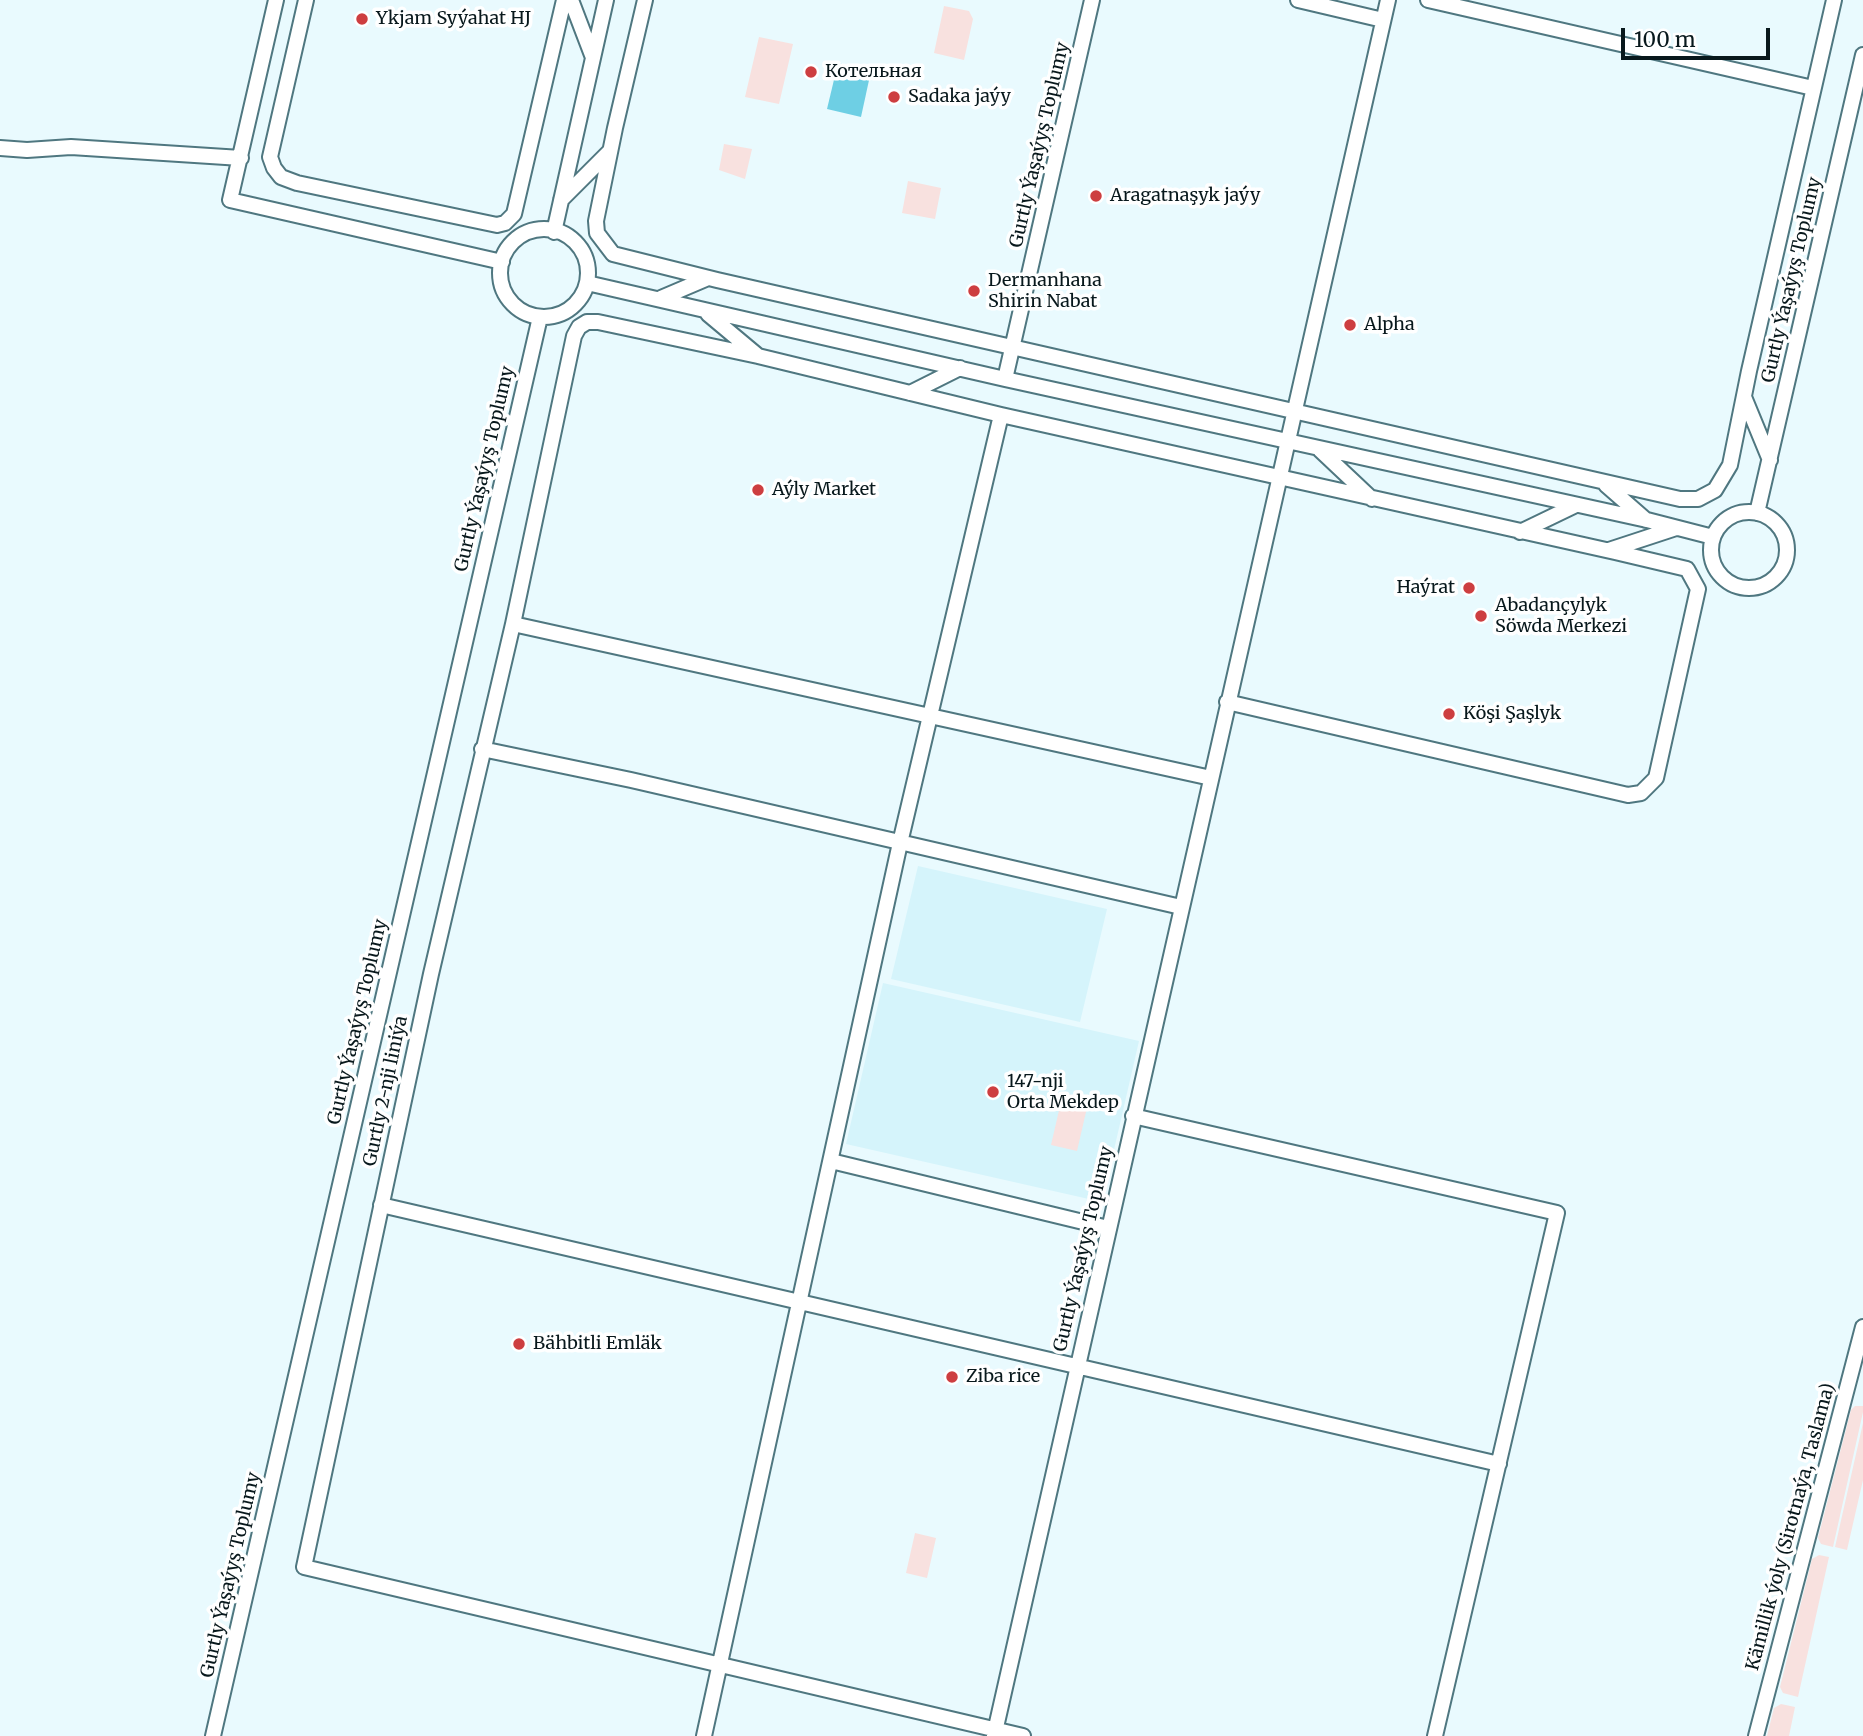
<!DOCTYPE html>
<meta charset="utf-8">
<style>
body{margin:0}
#map{position:relative;width:1863px;height:1736px;overflow:hidden;background:#e9fafe;font-family:Merriweather,serif}
canvas{display:block}
.scale{position:absolute;left:1621px;top:28px;width:149px;height:32px;box-sizing:border-box;border:4px solid #08181c;border-top:0;padding-left:9px;font-size:21px;line-height:24px;white-space:nowrap;color:#08181c;-webkit-text-stroke:5px #fff;paint-order:stroke}
</style>
<div id="map">
<canvas width="1863" height="1736"></canvas>
<div class="scale">100 m</div>
</div>
<script>
const c = document.querySelector('canvas').getContext('2d');
c.lineJoin = 'round';
function fill(path, color) { c.fillStyle = color; c.fill(path, 'evenodd'); }
const poly = rows => new Path2D(rows.map(r => 'M' + r).join(''));
function stroke(path, color, width, dash) { c.strokeStyle = color; c.lineWidth = width; c.lineCap = dash ? 'butt' : 'round'; c.setLineDash(dash || []); c.stroke(path); }
function write(font, color, halo, rows, align = 'center') {
  c.font = font + ' Merriweather,serif'; c.lineWidth = 7; c.setLineDash([]); c.textBaseline = 'middle'; c.strokeStyle = halo; c.fillStyle = color; for (const [text, x, y, turn = 0] of rows) {
    c.save(); c.translate(x, y); c.rotate((+turn || 0) * Math.PI / 180); c.textAlign = isNaN(turn) ? turn : align; if (halo) c.strokeText(text, 0, 0); c.fillText(text, 0, 0); c.restore();
  }
}
fill(poly([
 [918,866,1107,909,1080,1022,891,979],
 [883,983,1139,1041,1102,1202,846,1144]
]), '#d5f4fb');
fill(poly([
 [944,6,969,11,973,19,964,60,934,53],
 [759,37,793,44,779,104,745,97],
 [724,144,752,149,745,179,719,170],
 [908,181,941,188,935,219,902,213],
 [1063,1093,1089,1099,1077,1151,1051,1145],
 [1855,1406,1863,1406,1863,1412,1833,1547,1821,1544,1818,1538,1851,1410],
 [1863,1423,1863,1480,1847,1550,1835,1547],
 [915,1533,936,1538,927,1578,906,1573],
 [1819,1555,1829,1557,1798,1697,1783,1693,1780,1687,1812,1559],
 [1781,1704,1795,1707,1789,1736,1767,1736,1774,1708]
]), '#f8e1df');
fill(poly([
 [838,63,871,71,861,117,827,109]
]), '#6ecfe4');
const minor = poly([
 [276,0,230,200,502,262],
 [306,0,270,157,274,168,281,177,297,183,497,225,505,223,514,214,564,0],
 [571,0,592,55],
 [645,0,615,128,596,221,597,233,613,254,717,280,1680,499,1698,499,1715,490,1730,465,1749,371,1834,0],
 [1298,0,1383,20],
 [1428,0,1813,88],
 [0,148,27,150,71,147,241,158],
 [561,200,610,151],
 '500 273a44 44 0 1 1 88 0a44 44 0 1 1-88 0Z',
 [554,232,606,0],
 [587,283,1005,379,1647,520,1713,537],
 [661,298,708,278],
 [708,314,757,355],
 [1005,379,1092,0],
 [910,393,960,368],
 [1744,397,1770,460],
 [1320,450,1372,499],
 [1606,485,1646,520],
 '1711 550a38 38 0 1 1 76 0a38 38 0 1 1-76 0Z',
 [1757,513,1863,55],
 [1520,532,1576,505],
 [1609,550,1676,528],
 [513,624,1211,778],
 [482,749,631,780,1181,907],
 [1133,1116,1557,1213,1435,1736],
 [831,1161,1108,1228],
 [381,1205,1499,1464],
 [213,1736,540,317],
 [704,1736,900,843,1001,415],
 [994,1736,1388,0],
 [1023,1736,304,1567,431,974,513,624,574,336,579,327,587,322,598,322,758,356,1001,415,1615,552,1687,569,1698,589,1656,778,1641,793,1628,795,1227,702],
 [1756,1736,1863,1327]
]);
stroke(minor, '#4f7780', 18);
stroke(minor, '#fff', 14);
for (const [x, y, r, color] of [
 [362,19,7,"#cd3e40"],
 [811,72,7,"#cd3e40"],
 [894,97,7,"#cd3e40"],
 [1096,196,7,"#cd3e40"],
 [974,291,7,"#cd3e40"],
 [1350,325,7,"#cd3e40"],
 [758,490,7,"#cd3e40"],
 [1469,588,7,"#cd3e40"],
 [1481,616,7,"#cd3e40"],
 [1449,714,7,"#cd3e40"],
 [993,1092,7,"#cd3e40"],
 [519,1344,7,"#cd3e40"],
 [952,1377,7,"#cd3e40"]
]) { const dot = new Path2D(); dot.arc(x, y, r, 0, 2 * Math.PI); c.fillStyle = color; c.fill(dot); stroke(dot, '#fff', 2.5); }
write('18px', '#08181c', '#fff', [
 ["Ykjam Syýahat HJ",376,19],
 ["Котельная",825,72],
 ["Sadaka jaýy",908,97],
 ["Aragatnaşyk jaýy",1110,196],
 ["Dermanhana",988,281],
 ["Shirin Nabat",988,302],
 ["Alpha",1364,325],
 ["Aýly Market",772,490],
 ["Haýrat",1455,588,"right"],
 ["Abadançylyk",1495,606],
 ["Söwda Merkezi",1495,627],
 ["Köşi Şaşlyk",1463,714],
 ["147-nji",1007,1082],
 ["Orta Mekdep",1007,1103],
 ["Bähbitli Emläk",533,1344],
 ["Ziba rice",966,1377]
], 'left');
write('18px', '#08181c', '#fff', [
 ["Gurtly Ýaşaýyş Toplumy",1040,145,-77],
 ["Gurtly Ýaşaýyş Toplumy",1792,280,-77],
 ["Gurtly Ýaşaýyş Toplumy",485,469,-77],
 ["Gurtly Ýaşaýyş Toplumy",358,1022,-77],
 ["Gurtly 2-nji liniýa",386,1091,-78],
 ["Gurtly Ýaşaýyş Toplumy",1084,1249,-77],
 ["Kämillik ýoly (Sirotnaýa, Taslama)",1791,1527,-75],
 ["Gurtly Ýaşaýyş Toplumy",231,1575,-77]
]);
</script>
